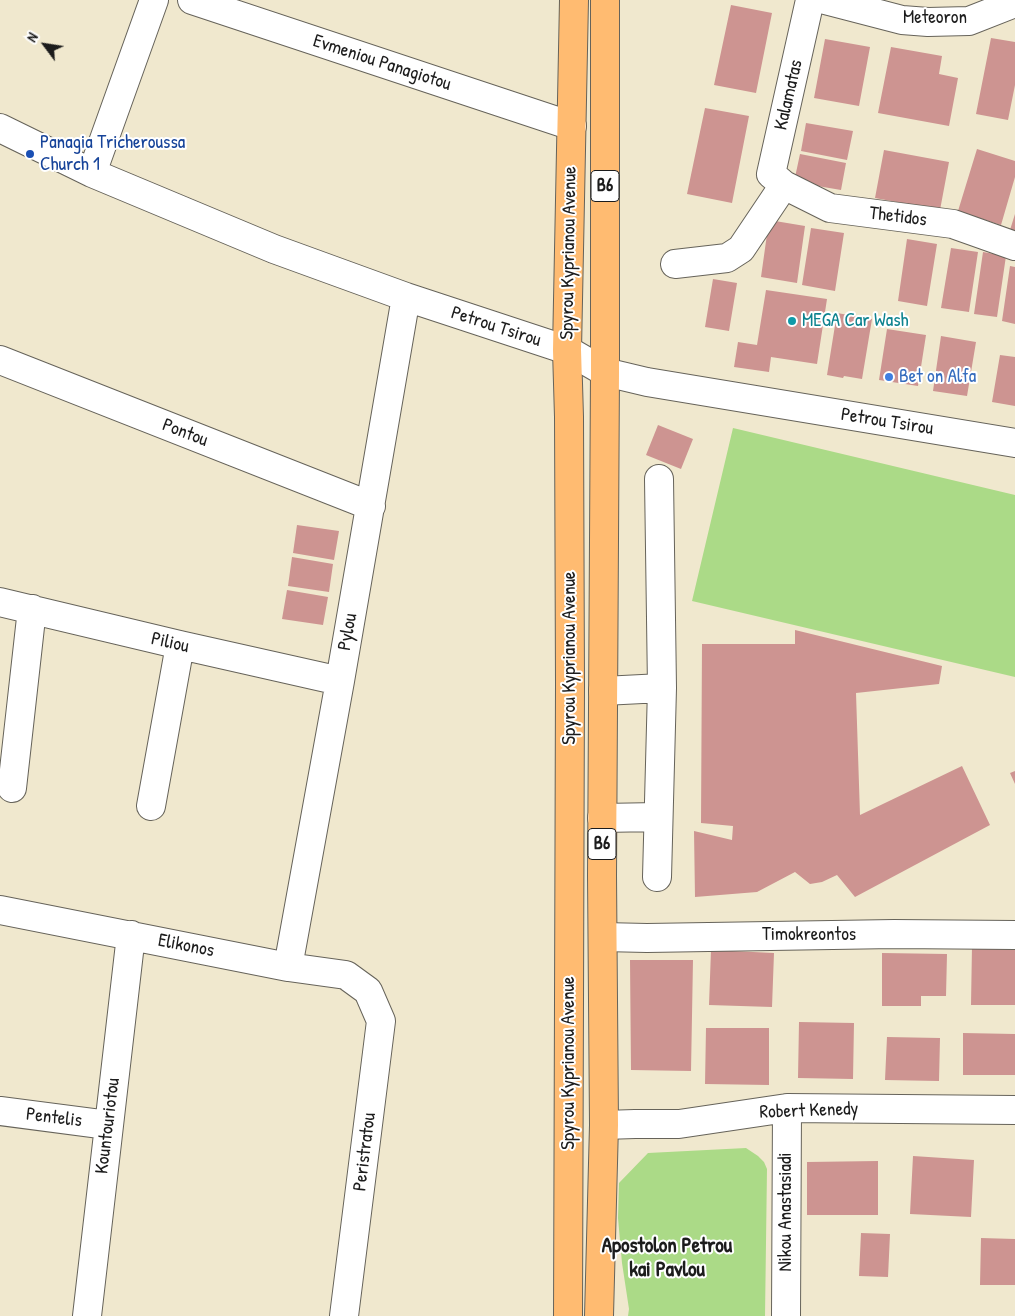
<!DOCTYPE html>
<style>
body{margin:0}
#map{position:relative;width:1015px;height:1316px;overflow:hidden;background:#f0e8ce;font-family:"Patrick Hand",sans-serif}
canvas{display:block}
.north{position:absolute;left:20px;top:20px;width:50px;height:50px;-webkit-text-stroke:4px #fff;paint-order:stroke;rotate:301deg;font-size:14px;font-weight:700;line-height:20px;text-align:center;color:#1c1c1c}
.north::after{content:'';display:block;margin:auto;width:18px;height:22px;background:#1c1c1c;clip-path:polygon(50% 0,100% 100%,50% 72%,0 100%)}
</style>
<div id="map">
<canvas width="1015" height="1316"></canvas>
<div class="north">N</div>
</div>
<script>
const c = document.querySelector('canvas').getContext('2d');
c.lineJoin = 'round';
function fill(path, color) { c.fillStyle = color; c.fill(path, 'evenodd'); }
const poly = rows => new Path2D(rows.map(r => 'M' + r).join(''));
function stroke(path, color, width, dash) { c.strokeStyle = color; c.lineWidth = width; c.lineCap = dash ? 'butt' : 'round'; c.setLineDash(dash || []); c.stroke(path); }
function write(font, color, halo, rows, align = 'center') {
  c.font = font + ' "Patrick Hand",sans-serif'; c.lineWidth = 4; c.setLineDash([]); c.textBaseline = 'middle'; c.strokeStyle = halo; c.fillStyle = color; for (const [text, x, y, turn = 0] of rows) {
    c.save(); c.translate(x, y); c.rotate((+turn || 0) * Math.PI / 180); c.textAlign = isNaN(turn) ? turn : align; if (halo) c.strokeText(text, 0, 0); c.fillText(text, 0, 0); c.restore();
  }
}
fill(poly([
 [733,428,1015,495,1015,677,692,601],
 [746,1148,758,1156,764,1162,767,1169,765,1316,628,1316,629,1309,622,1263,618,1218,619,1183,648,1153]
]), '#abda87');
fill(poly([
 [731,5,772,13,756,93,714,85],
 [991,38,1015,42,1015,85,1008,120,976,114],
 [825,39,870,47,859,106,814,98],
 [891,47,942,56,939,74,958,78,949,126,878,113],
 [705,108,749,116,732,203,687,194],
 [806,123,853,131,847,160,801,151],
 [977,149,1015,161,1015,177,1001,225,958,211],
 [884,150,949,162,940,210,875,198],
 [800,154,846,163,841,190,794,182],
 [1015,214,1015,231,1010,230],
 [769,220,805,226,797,283,761,277],
 [811,228,844,233,835,291,802,285],
 [907,239,937,244,927,306,898,301],
 [951,248,978,252,969,312,941,308],
 [983,252,1006,256,997,317,974,314],
 [1010,266,1015,267,1015,324,1002,321],
 [713,279,737,283,729,331,705,327],
 [766,290,827,299,817,364,771,357,769,372,734,367,738,342,757,345],
 [837,313,872,319,862,379,844,376,843,378,827,375],
 [887,329,926,335,918,386,879,380],
 [941,336,976,342,967,396,933,391],
 [1000,355,1015,357,1015,406,992,402],
 [658,425,693,439,681,469,646,455],
 [297,525,339,531,334,560,293,553],
 [292,557,333,564,329,592,288,586],
 [287,590,328,597,323,625,282,619],
 [795,630,942,666,939,684,856,693,860,815,962,766,990,825,855,897,837,875,822,882,810,884,795,872,757,892,695,897,694,831,732,840,733,826,701,823,702,644,795,644],
 [1015,771,1015,784,1010,773],
 [972,946,1015,946,1015,1005,971,1005],
 [711,950,774,953,772,1007,709,1005],
 [882,953,947,954,946,996,921,996,921,1006,882,1006],
 [630,960,693,960,691,1071,631,1070],
 [799,1022,854,1023,853,1079,798,1078],
 [706,1028,769,1028,769,1085,705,1084],
 [963,1033,1015,1034,1015,1075,963,1075],
 [887,1037,940,1038,939,1081,885,1080],
 [913,1156,974,1160,971,1217,910,1214],
 [878,1161,878,1215,807,1215,807,1162],
 [861,1233,890,1234,888,1277,859,1276],
 [981,1238,1015,1239,1015,1285,980,1285]
]), '#cd9491');
const minor = poly([
 [192,0,572,126],
 [810,0,771,174,784,185,830,208,953,224,1015,246],
 [825,0,902,20,928,22,969,21,1015,3],
 [0,128,92,173,274,249,406,297,567,350,605,372,647,382,1015,443],
 [92,173,154,0],
 [675,264,727,258,741,249,784,185],
 [0,360,371,506],
 [0,602,180,645,340,681],
 [603,691,662,688],
 [12,788,32,609],
 [151,806,180,645],
 [602,818,658,817],
 [657,877,662,688,659,479],
 [0,910,288,967,346,975,368,991,381,1021,344,1316],
 [603,937,647,938,894,934,1015,935],
 [288,967,340,681,406,297],
 [0,1111,108,1125],
 [604,1125,635,1124,679,1124,787,1108,1015,1110],
 [87,1316,131,935],
 [786,1316,787,1108]
]);
const major = poly([
 [568,1316,570,684,569,417,567,350,574,0],
 [599,1316,604,1125,602,875,605,372,605,0]
]);
stroke(minor, '#66635a', 30);
stroke(major, '#66635a', 30);
stroke(minor, '#fff', 28);
stroke(major, '#ffbb71', 28);
for (const [x, y, r, color] of [
 [30,154,5,"#1a4fb4"],
 [792,321,5,"#0f9aa8"],
 [889,377,5,"#3f7fe0"]
]) { const dot = new Path2D(); dot.arc(x, y, r, 0, 2 * Math.PI); c.fillStyle = color; c.fill(dot); stroke(dot, '#fff', 2); }
for (const [x, y, w] of [
 [605,186,28],
 [602,844,28]
]) { const box = new Path2D(); box.roundRect(x - w / 2, y - 15.5, w, 31, 4); c.fillStyle = '#fff'; c.fill(box); stroke(box, '#1c1c1c', 1); }
write('bold 18px', '#1c1c1c', null, [
 ["B6",605,186],
 ["B6",602,844]
]);
write('19px', '#1c1c1c', '#fff', [
 ["Meteoron",935,18],
 ["Evmeniou Panagiotou",382,63,18],
 ["Kalamatas",789,95,-77],
 ["Thetidos",898,217,7],
 ["Spyrou Kyprianou Avenue",569,253,-89],
 ["Petrou Tsirou",496,327,18],
 ["Petrou Tsirou",887,422,9],
 ["Pontou",185,433,21],
 ["Pylou",348,632,-80],
 ["Piliou",170,643,13],
 ["Spyrou Kyprianou Avenue",570,658,-90],
 ["Timokreontos",809,935],
 ["Elikonos",186,946,11],
 ["Spyrou Kyprianou Avenue",569,1063,-90],
 ["Robert Kenedy",809,1111,-2],
 ["Pentelis",54,1118,7],
 ["Kountouriotou",108,1126,-83],
 ["Peristratou",365,1152,-83],
 ["Nikou Anastasiadi",786,1212,-90]
]);
write('19px', '#164399', '#fff', [
 ["Panagia Tricheroussa",40,143],
 ["Church 1",40,165]
], 'left');
write('19px', '#0d838f', '#fff', [
 ["MEGA Car Wash",802,321]
], 'left');
write('19px', '#366cbe', '#fff', [
 ["Bet on Alfa",899,377]
], 'left');
write('bold 21px', '#1c1c1c', '#fff', [
 ["Apostolon Petrou",667,1246],
 ["kai Pavlou",667,1270]
]);
</script>
